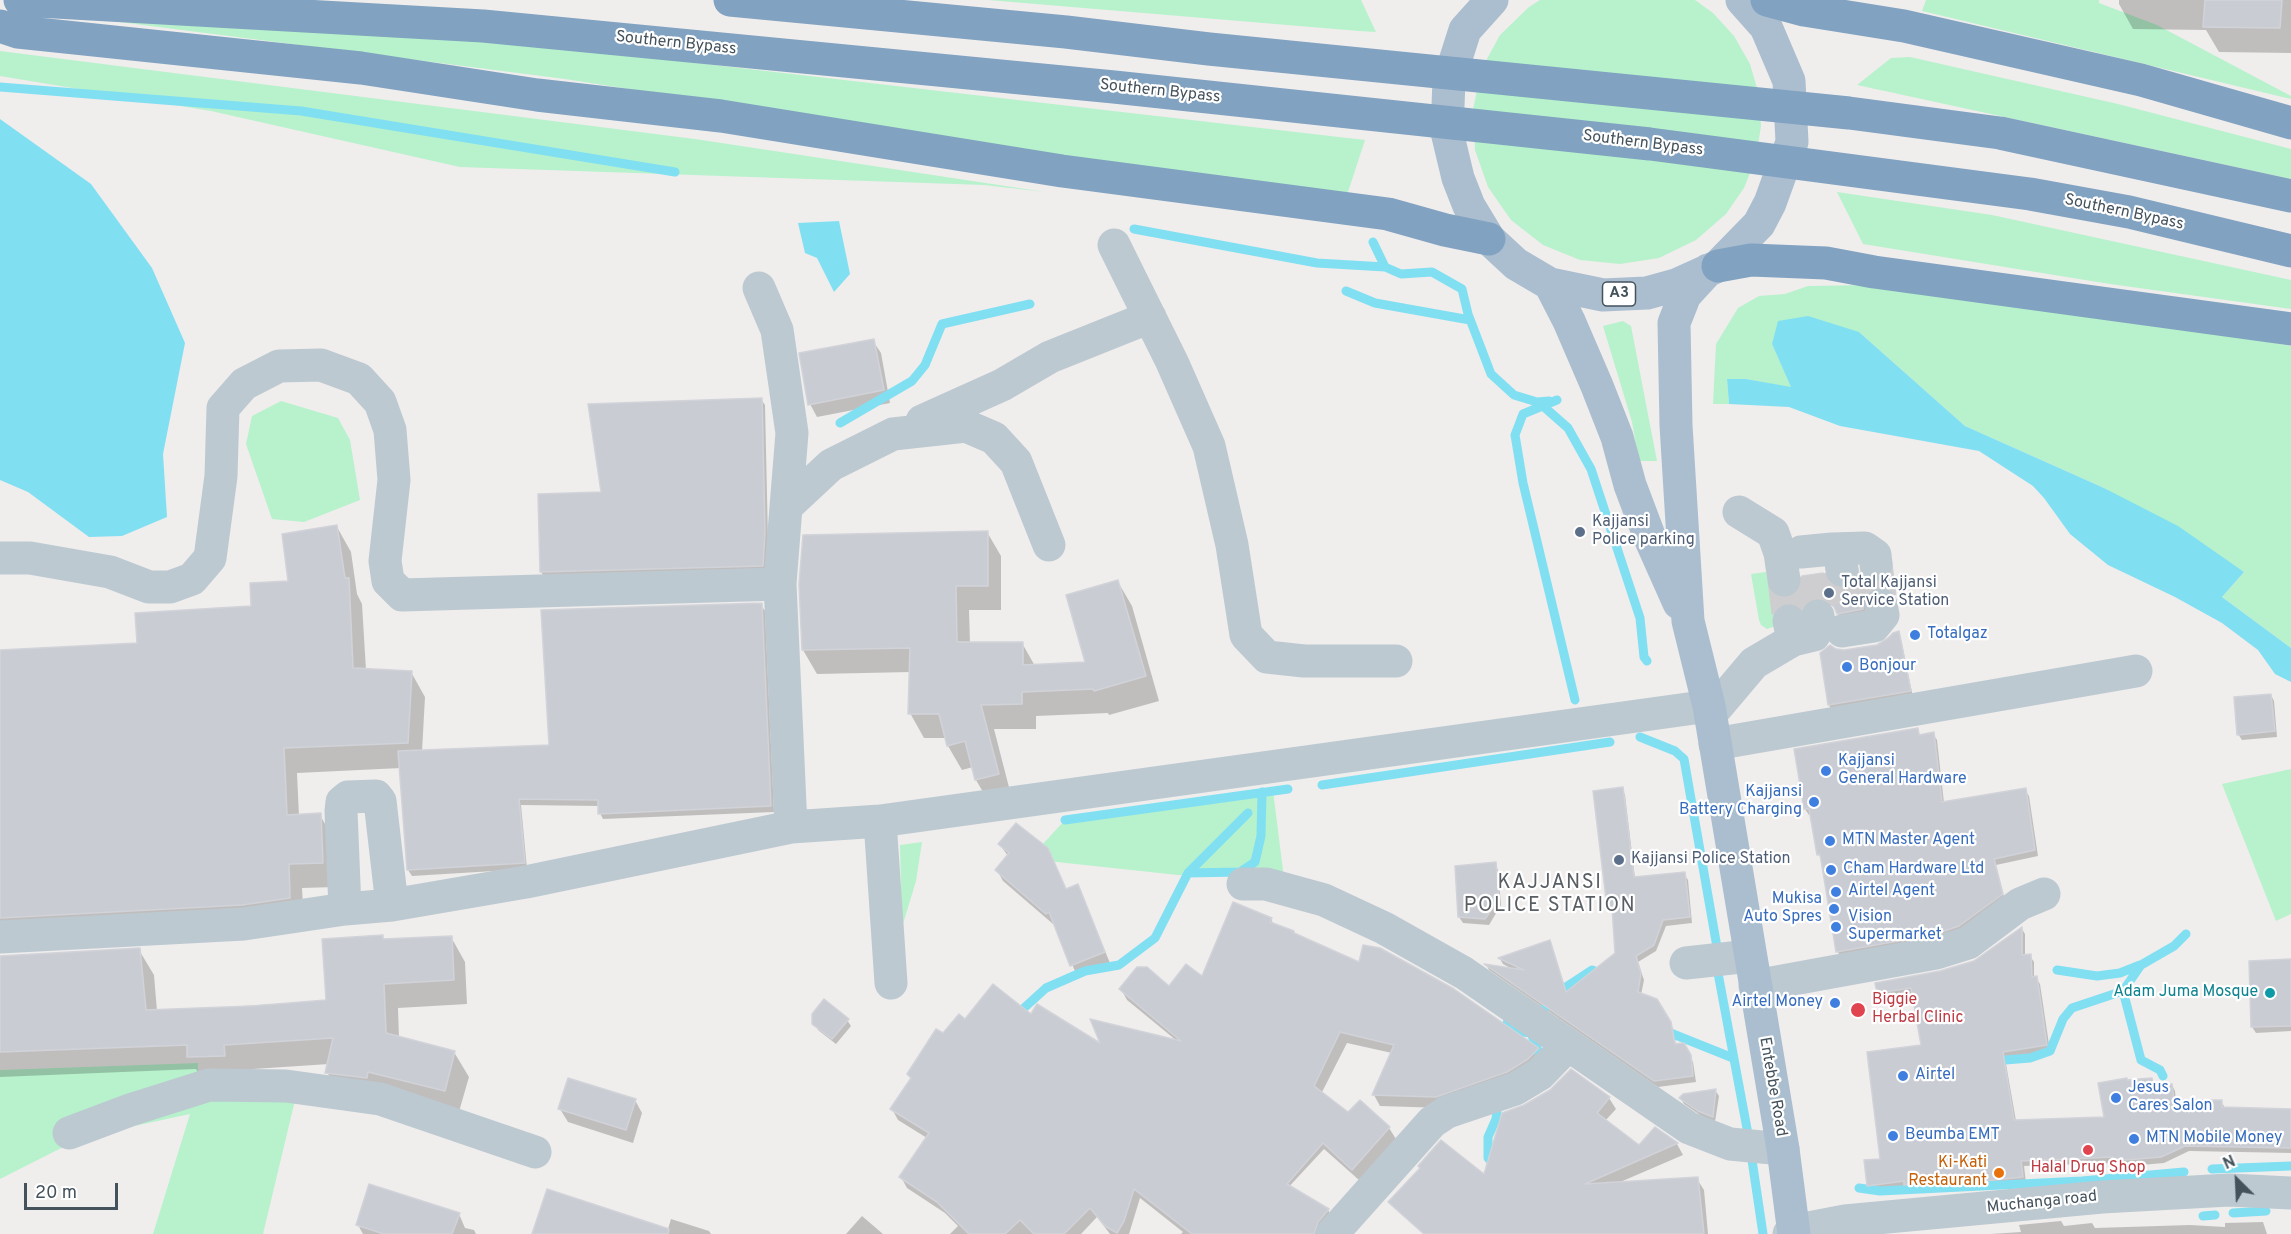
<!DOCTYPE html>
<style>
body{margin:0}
#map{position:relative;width:2291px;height:1234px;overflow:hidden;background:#f0eded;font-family:Overpass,sans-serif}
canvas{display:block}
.north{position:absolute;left:2207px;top:1150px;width:60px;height:60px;-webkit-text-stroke:4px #fff;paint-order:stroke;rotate:336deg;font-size:16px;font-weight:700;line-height:24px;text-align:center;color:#44525c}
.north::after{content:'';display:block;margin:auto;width:21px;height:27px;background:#44525c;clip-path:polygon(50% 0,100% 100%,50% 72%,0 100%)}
.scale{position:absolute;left:24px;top:1183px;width:94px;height:27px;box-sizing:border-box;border:3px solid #44525c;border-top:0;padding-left:8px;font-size:18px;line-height:21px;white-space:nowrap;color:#44525c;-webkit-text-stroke:4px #fff;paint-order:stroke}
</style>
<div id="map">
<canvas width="2291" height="1234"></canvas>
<div class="north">N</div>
<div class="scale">20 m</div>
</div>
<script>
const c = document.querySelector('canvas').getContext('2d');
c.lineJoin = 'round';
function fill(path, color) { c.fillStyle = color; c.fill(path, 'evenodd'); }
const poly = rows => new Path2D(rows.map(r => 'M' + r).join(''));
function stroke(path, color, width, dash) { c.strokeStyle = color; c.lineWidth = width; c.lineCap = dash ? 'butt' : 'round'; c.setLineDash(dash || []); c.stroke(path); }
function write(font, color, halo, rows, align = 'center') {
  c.font = font + ' Overpass,sans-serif'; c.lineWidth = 4.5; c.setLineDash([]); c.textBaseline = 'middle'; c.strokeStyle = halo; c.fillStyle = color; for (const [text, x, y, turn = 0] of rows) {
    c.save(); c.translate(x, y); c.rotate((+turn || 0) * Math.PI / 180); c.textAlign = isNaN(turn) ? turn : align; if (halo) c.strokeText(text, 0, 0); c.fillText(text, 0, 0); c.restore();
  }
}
fill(poly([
 [988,0,1361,0,1376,32,1359,31],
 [1540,0,1695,0,1713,13,1734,36,1750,64,1759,95,1761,126,1756,158,1744,188,1726,214,1696,240,1659,258,1620,264,1580,260,1543,245,1511,220,1488,187,1475,150,1473,110,1481,70,1500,35,1529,7],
 [1926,0,2099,0,2099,3,2157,25,2291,96,2291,99,1922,11],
 [96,19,497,40,1365,140,1347,195,1050,155,565,79],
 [0,51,695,139,1045,192,984,185,460,167,211,111,0,76],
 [1910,57,2118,104,2291,149,2291,179,1857,85,1891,58],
 [1837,192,1992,215,2291,280,2291,309,2110,284,1863,244],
 [1869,285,2156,321,2291,346,2291,648,2222,597,2244,572,2104,488,1965,426,1859,332,1772,344,1792,388,1746,379,1727,379,1729,404,1713,404,1716,344,1738,308,1759,296,1785,294,1808,286],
 [1623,321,1631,326,1657,461,1639,461,1632,422,1603,326],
 [281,401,338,418,350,440,360,500,304,522,272,519,246,444,252,416],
 [1766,572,1775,621,1773,627,1767,629,1761,625,1759,620,1751,574],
 [2291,769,2291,914,2276,921,2222,784],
 [1273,791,1284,878,1178,875,1029,859,1065,820],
 [922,842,916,881,896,947,901,883,900,845],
 [198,1063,197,1094,296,1096,263,1234,153,1234,190,1114,83,1137,0,1179,0,1070]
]), '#b7f2cc');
fill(poly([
 [0,119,91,184,152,268,185,343,163,454,167,517,122,536,89,537,28,492,0,480],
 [839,221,850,274,834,292,817,258,805,253,798,223],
 [1808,316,1859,332,1965,426,2104,488,2178,526,2244,572,2222,597,2291,648,2291,682,2275,674,2258,650,2222,623,2175,597,2108,565,2070,534,2044,498,2033,486,1979,451,1840,426,1789,407,1729,404,1727,379,1746,379,1791,387,1772,344,1778,321]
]), '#81dff2');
fill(poly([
 [2119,0,2291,0,2291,53,2219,52,2206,30,2133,29,2119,4],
 [873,341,881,353,890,403,817,417,810,404],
 [761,399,765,405,768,539,765,571,545,578,541,572,603,494],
 [337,527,351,552,357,594,362,604,366,670,411,672,425,697,422,752,550,746,761,605,765,611,774,812,603,819,600,813,599,806,521,805,527,869,412,876,408,870,401,768,297,773,299,816,320,815,334,840,336,887,302,888,304,923,0,950,0,651,139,645,253,608,289,582],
 [987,532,1001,556,1001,610,969,610,970,643,1022,643,1035,666,1087,663,1118,582,1132,606,1159,701,1109,715,1108,713,1036,716,1036,729,994,729,1012,799,990,804,976,780,973,767,962,770,948,746,946,738,924,738,910,713,911,672,817,674,803,650,800,584],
 [1883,582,1887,593,1865,615,1841,619,1836,609,1831,605,1820,603,1805,613,1799,609,1781,613,1778,608,1791,602,1786,600,1828,584,1835,589,1844,590,1868,583,1878,584],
 [1898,633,1901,639,1913,697,1832,711,1829,705,1822,653,1877,646],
 [2271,695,2274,701,2277,737,2242,740,2238,734],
 [1917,729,1921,736,1933,734,1937,740,1944,803,2025,790,2029,796,2038,856,1996,865,2005,901,1963,932,1841,958,1838,952,1823,861,1818,854,1812,815,1809,815,1805,809],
 [1622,789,1625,795,1635,878,1684,874,1688,880,1692,923,1666,926,1656,951,1638,962,1644,980,1641,995,1656,1000,1674,1030,1676,1046,1683,1045,1693,1062,1696,1082,1658,1087,1489,970,1487,966,1514,970,1503,964,1500,959,1549,941,1567,993,1617,954,1614,913,1609,907],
 [1000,845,1066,890,1078,886,1110,963,1077,976,1055,923,1053,924,1003,881,997,870,1008,856],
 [1495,864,1498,870,1501,905,1489,925,1463,923,1459,917],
 [1271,919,1274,925,1538,1049,1545,1060,1443,1108,1380,1106,1374,1095,1392,1053,1347,1043,1321,1094,1348,1114,1360,1102,1389,1128,1396,1139,1359,1180,1324,1149,1245,1234,1181,1234,1183,1232,1140,1198,1129,1234,1110,1234,1097,1217,1081,1234,950,1234,958,1226,945,1213,907,1188,901,1177,927,1138,898,1120,892,1109,912,1080,909,1074,943,1035,966,1022,1031,1016,1103,1046,1177,1041,1127,1000,1121,989,1169,988,1203,979],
 [2022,929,2025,934,2025,956,2030,956,2034,962,2034,978,2036,978,2040,984,2050,1051,2005,1058,2016,1121,2106,1118,2128,1082,2152,1079,2155,1087,2172,1085,2175,1091,2176,1102,2221,1101,2225,1108,2291,1110,2291,1153,2189,1151,2164,1163,2118,1167,2116,1163,2024,1166,2026,1183,1979,1188,1977,1183,1937,1189,1909,1190,1907,1187,1871,1191,1868,1185,1882,1160,1922,1046,1914,994,1882,999,1877,984,1940,973,1975,962],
 [383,937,384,940,451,937,465,962,467,1004,398,1008,399,1038,454,1052,469,1077,458,1115,341,1097,327,1072,329,1064,238,1070,203,1081,196,1069,0,1077,0,957,139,950,154,975,157,1011,327,1001],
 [2291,961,2291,1031,2256,1033,2252,1027],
 [847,1020,851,1026,836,1044,818,1030,814,1023],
 [1715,1090,1719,1096,1715,1122,1703,1117,1684,1104,1681,1099],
 [1609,1098,1616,1109,1605,1121,1640,1147,1655,1129,1677,1144,1683,1155,1618,1183,1697,1179,1704,1190,1708,1234,1572,1234,1495,1174],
 [635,1100,642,1113,633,1143,568,1122,560,1109],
 [1328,1210,1334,1221,1323,1234,1278,1234],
 [459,1214,465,1228,474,1230,476,1234,363,1234,358,1225],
 [862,1216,883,1234,846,1234],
 [671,1219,709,1231,711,1234,537,1234,668,1229],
 [2061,1221,2064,1226,2092,1223,2095,1228,2190,1225,2225,1227,2225,1223,2263,1222,2267,1234,1990,1234,2021,1232,2019,1225]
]), '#0003');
stroke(poly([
 [0,87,301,111,675,172],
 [1134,229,1317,263,1385,267],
 [1373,242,1385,267,1401,274,1432,272,1462,289,1468,314,1491,374,1514,395,1537,402,1549,401],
 [1346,291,1375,303,1470,320],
 [1557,400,1523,414,1515,435,1523,483,1575,700],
 [1543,406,1568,428,1591,469,1640,618,1644,657,1647,661],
 [840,423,912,381,925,365,942,324,1030,304],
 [1640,737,1675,751,1684,759,1717,947],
 [1322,785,1610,742],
 [1065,820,1288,789],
 [1188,873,1240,872,1255,862,1261,836,1262,792],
 [2057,970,2097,976,2120,973,2140,965],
 [1718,973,1748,1134],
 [2123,991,2141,1060,2160,1070,2163,1076],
 [1024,1008,1046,988,1085,971,1119,965,1155,938,1188,873,1248,813],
 [1542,1011,1560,991,1592,970,1603,974],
 [1515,1020,1507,1023,1506,1030,1531,1033,1541,1058,1537,1062],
 [1663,1030,1733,1058],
 [1993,1061,2030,1058,2050,1051,2063,1019,2072,1008,2123,991,2141,965,2174,946,2186,934],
 [1752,1160,1763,1234],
 [1496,1167,1488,1158,1488,1137,1496,1119,1498,1102],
 [2212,1169,2291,1166],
 [1859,1188,1880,1191,2082,1181,2184,1172],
 [2233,1213,2266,1211],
 [2203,1216,2215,1215]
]), '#81dff2', 9);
const building = poly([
 [2205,0,2282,0,2280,28,2203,27,2205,0],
 [874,339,884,390,808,405,799,353,874,339],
 [762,398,765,532,763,566,540,572,538,494,601,492,588,404,762,398],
 [337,525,345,578,349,578,353,668,412,671,408,743,284,748,287,815,321,813,323,863,289,864,290,898,242,905,0,918,0,650,137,643,135,613,251,606,250,583,288,581,282,534,337,525],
 [988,531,988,586,956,586,957,642,1023,642,1023,665,1085,662,1066,595,1118,580,1146,676,1094,691,1093,689,1022,692,1022,704,981,705,999,774,975,780,965,741,947,746,939,714,908,714,910,648,802,650,799,584,803,535,988,531],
 [1823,573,1828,582,1836,588,1844,589,1853,585,1860,573,1869,581,1877,583,1884,581,1885,587,1877,587,1868,591,1863,600,1863,609,1837,614,1833,604,1826,599,1817,597,1807,601,1802,607,1794,603,1786,603,1776,608,1774,595,1786,599,1795,595,1801,587,1802,576,1823,573],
 [762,603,771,806,598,814,598,800,519,799,525,863,407,870,398,751,549,745,541,610,762,603],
 [1899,631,1911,691,1828,705,1820,653,1830,645,1836,649,1844,650,1877,645,1888,638,1893,633,1899,631],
 [2271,694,2275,731,2237,735,2234,697,2271,694],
 [1918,728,1919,735,1934,732,1942,802,2026,788,2035,850,1994,859,2003,894,1959,926,1932,935,1836,952,1820,854,1817,855,1809,809,1804,809,1794,749,1918,728],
 [1623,787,1634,877,1685,872,1690,917,1663,920,1654,945,1636,956,1641,973,1638,992,1657,999,1671,1022,1675,1044,1684,1043,1691,1055,1693,1076,1654,1081,1484,964,1524,970,1498,958,1550,940,1566,992,1615,953,1612,907,1607,907,1593,791,1623,787],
 [1016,823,1048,848,1066,889,1078,884,1105,952,1070,966,1049,912,1046,914,995,870,1009,853,998,844,1016,823],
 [1496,862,1499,899,1485,919,1458,917,1455,866,1496,862],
 [1233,902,1272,918,1270,922,1294,931,1294,933,1359,962,1363,945,1380,948,1454,989,1539,1048,1528,1059,1507,1072,1436,1097,1372,1095,1394,1045,1340,1032,1314,1086,1348,1112,1360,1100,1390,1127,1352,1170,1323,1143,1287,1184,1329,1209,1318,1222,1314,1234,1192,1234,1134,1189,1124,1221,1117,1233,1105,1226,1090,1208,1064,1234,1034,1234,1020,1220,1005,1234,969,1234,937,1202,899,1177,929,1133,890,1109,911,1078,907,1074,936,1029,943,1033,959,1014,965,1019,993,984,1031,1014,1037,1004,1100,1043,1090,1019,1181,1041,1119,989,1137,967,1147,967,1169,986,1186,964,1202,976,1233,902],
 [2022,927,2022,955,2031,954,2032,977,2037,976,2047,1045,2003,1052,2014,1120,2104,1117,2098,1083,2127,1078,2127,1080,2152,1078,2153,1086,2172,1084,2174,1100,2222,1100,2222,1107,2291,1109,2291,1148,2185,1146,2161,1157,2113,1161,2113,1157,2021,1161,2023,1177,1974,1182,1974,1178,1932,1184,1932,1182,1904,1185,1904,1181,1867,1186,1864,1160,1880,1159,1867,1052,1921,1045,1911,988,1877,993,1875,983,1940,971,1974,961,2022,927],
 [383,935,383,939,452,936,454,980,384,984,386,1033,455,1051,445,1091,368,1072,367,1078,325,1073,333,1038,224,1045,225,1056,187,1057,187,1045,0,1052,0,956,140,948,146,1010,252,1006,326,1000,322,939,383,935],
 [2291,959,2291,1026,2251,1027,2249,961,2291,959],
 [824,999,849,1019,832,1039,812,1024,812,1014,824,999],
 [1571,1069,1610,1097,1597,1113,1639,1145,1655,1127,1678,1143,1585,1184,1698,1177,1704,1234,1424,1234,1388,1202,1420,1168,1418,1166,1441,1140,1484,1174,1502,1113,1524,1105,1550,1090,1571,1069],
 [568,1078,636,1099,626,1130,558,1109,568,1078],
 [1716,1089,1713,1117,1698,1111,1679,1098,1683,1094,1716,1089],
 [369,1184,460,1213,452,1234,384,1234,356,1225,369,1184],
 [547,1189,669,1229,668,1234,532,1234,547,1189]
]);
fill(building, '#c9ccd3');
stroke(building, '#d1d3d9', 1.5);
stroke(poly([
 [1876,564,1881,605],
 [1842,570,1848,611],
 [1812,575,1818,616],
 [1784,580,1789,621]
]), '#ceced0', 33, [33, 16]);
stroke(poly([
 [1114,245,1172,362,1209,446,1232,545,1246,635,1267,657,1304,661,1396,661],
 [759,288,777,330,792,433,786,507],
 [922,421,1002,385,1050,357,1150,317],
 [1739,512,1773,533,1780,553,1784,580],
 [1832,549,1865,548,1875,555,1876,564],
 [1801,552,1832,549,1840,556,1842,570],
 [0,558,30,558,110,572,149,587,170,587,192,579,210,558,221,476,223,408,244,384,279,366,321,365,359,379,380,402,390,430,394,480,385,561,388,581,402,595,780,584],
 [1842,631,1874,626,1883,615,1881,605],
 [1793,640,1814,635,1819,625,1818,616],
 [1710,715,1754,663,1793,640,1789,621],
 [1715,744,2136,671],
 [880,821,891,983],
 [791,827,780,584,786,507,831,465,893,434,966,426,994,438,1016,462,1049,545],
 [1243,884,1266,884,1324,900,1384,928,1464,973,1689,1128,1730,1144,1783,1149],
 [345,909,341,811,342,802,348,797,376,796,380,801,392,905],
 [0,937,244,924,345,909,392,905,526,882,791,827,880,821,1709,706],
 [1686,963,1750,956],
 [1755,986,1936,953,1968,943,2020,904,2044,894],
 [69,1133,130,1110,209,1085,286,1086,380,1099,535,1152],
 [1332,1234,1432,1122,1447,1112,1515,1089,1540,1074,1568,1045],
 [1789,1234,1793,1231,1845,1221,2102,1197,2229,1190,2291,1193]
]), '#bcc9d1', 33);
stroke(poly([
 [1492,0,1465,30,1449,80,1447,132,1458,178,1469,206,1489,239,1516,264,1550,284,1603,295,1647,293,1676,285,1718,266,1759,224,1770,203,1792,142,1789,81,1766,27,1742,0],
 [1708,270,1685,295,1674,323,1676,425,1688,621,1709,706,1783,1149,1794,1234],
 [1550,284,1569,321,1597,386,1617,437,1630,485,1650,538,1679,603]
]), '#aabecf', 33);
stroke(poly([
 [20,0,483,26,1114,87,1650,144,2030,194,2129,212,2291,251],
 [730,0,1066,32,1209,49,1849,113,2000,133,2291,196],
 [1767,0,1804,10,1904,26,2141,80,2291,123],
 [0,26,18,32,361,68,537,95,721,116,1062,171,1388,214,1445,230,1489,239],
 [1718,266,1751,260,1826,263,1874,272,2291,329]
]), '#81a2c0', 33);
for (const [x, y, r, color] of [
 [1580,532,6,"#5c6f8a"],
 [1829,593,6,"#5c6f8a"],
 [1915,635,6,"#3f7fe0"],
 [1847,667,6,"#3f7fe0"],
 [1826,771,6,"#3f7fe0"],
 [1814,802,6,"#3f7fe0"],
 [1830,841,6,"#3f7fe0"],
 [1619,860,6,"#5c6f8a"],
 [1831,870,6,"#3f7fe0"],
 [1836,892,6,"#3f7fe0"],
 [1834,909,6,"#3f7fe0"],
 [1836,927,6,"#3f7fe0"],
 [2270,993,6,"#0f9aa8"],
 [1835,1003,6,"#3f7fe0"],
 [1858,1010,8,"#e0444e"],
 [1903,1076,6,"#3f7fe0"],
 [2116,1098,6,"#3f7fe0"],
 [1893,1136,6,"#3f7fe0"],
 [2134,1139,6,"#3f7fe0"],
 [2088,1150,6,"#e0444e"],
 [1999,1173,6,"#e8710a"]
]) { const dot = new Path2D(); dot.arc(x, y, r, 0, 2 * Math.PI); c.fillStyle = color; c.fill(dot); stroke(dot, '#fff', 2); }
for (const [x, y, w] of [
 [1619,294,33]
]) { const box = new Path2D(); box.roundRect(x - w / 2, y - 12, w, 24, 4.5); c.fillStyle = '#fff'; c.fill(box); stroke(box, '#44525c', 1.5); }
write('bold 15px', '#44525c', null, [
 ["A3",1619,294]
]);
write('16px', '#44525c', '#fff', [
 ["Southern Bypass",676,44,6],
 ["Southern Bypass",1160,92,6],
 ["Southern Bypass",1643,144,7],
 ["Southern Bypass",2124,213,12],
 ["Entebbe Road",1772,1087,80],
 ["Muchanga road",2042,1203,-6]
]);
write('16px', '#4e5e75', '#fff', [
 ["Kajjansi",1592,523],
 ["Police parking",1592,541],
 ["Total Kajjansi",1841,584],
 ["Service Station",1841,602],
 ["Kajjansi Police Station",1631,860]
], 'left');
write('16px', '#366cbe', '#fff', [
 ["Totalgaz",1927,635],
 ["Bonjour",1859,667],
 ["Kajjansi",1838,762],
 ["General Hardware",1838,780],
 ["Kajjansi",1802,793,"right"],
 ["Battery Charging",1802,811,"right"],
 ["MTN Master Agent",1842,841],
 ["Cham Hardware Ltd",1843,870],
 ["Airtel Agent",1848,892],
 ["Mukisa",1822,900,"right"],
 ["Auto Spres",1822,918,"right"],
 ["Vision",1848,918],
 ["Supermarket",1848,936],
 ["Airtel Money",1823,1003,"right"],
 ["Airtel",1915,1076],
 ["Jesus",2128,1089],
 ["Cares Salon",2128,1107],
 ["Beumba EMT",1905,1136],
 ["MTN Mobile Money",2146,1139]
], 'left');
write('16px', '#0d838f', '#fff', [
 ["Adam Juma Mosque",2258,993]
], 'right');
write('16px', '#be3a42', '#fff', [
 ["Biggie",1872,1001],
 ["Herbal Clinic",1872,1019],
 ["Halal Drug Shop",2088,1169,"center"]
], 'left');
write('16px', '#c56008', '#fff', [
 ["Ki-Kati",1987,1164],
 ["Restaurant",1987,1182]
], 'right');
c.letterSpacing = '1.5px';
write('20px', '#595e63', '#fff', [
 ["KAJJANSI",1550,884],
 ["POLICE STATION",1550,907]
]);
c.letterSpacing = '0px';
</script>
